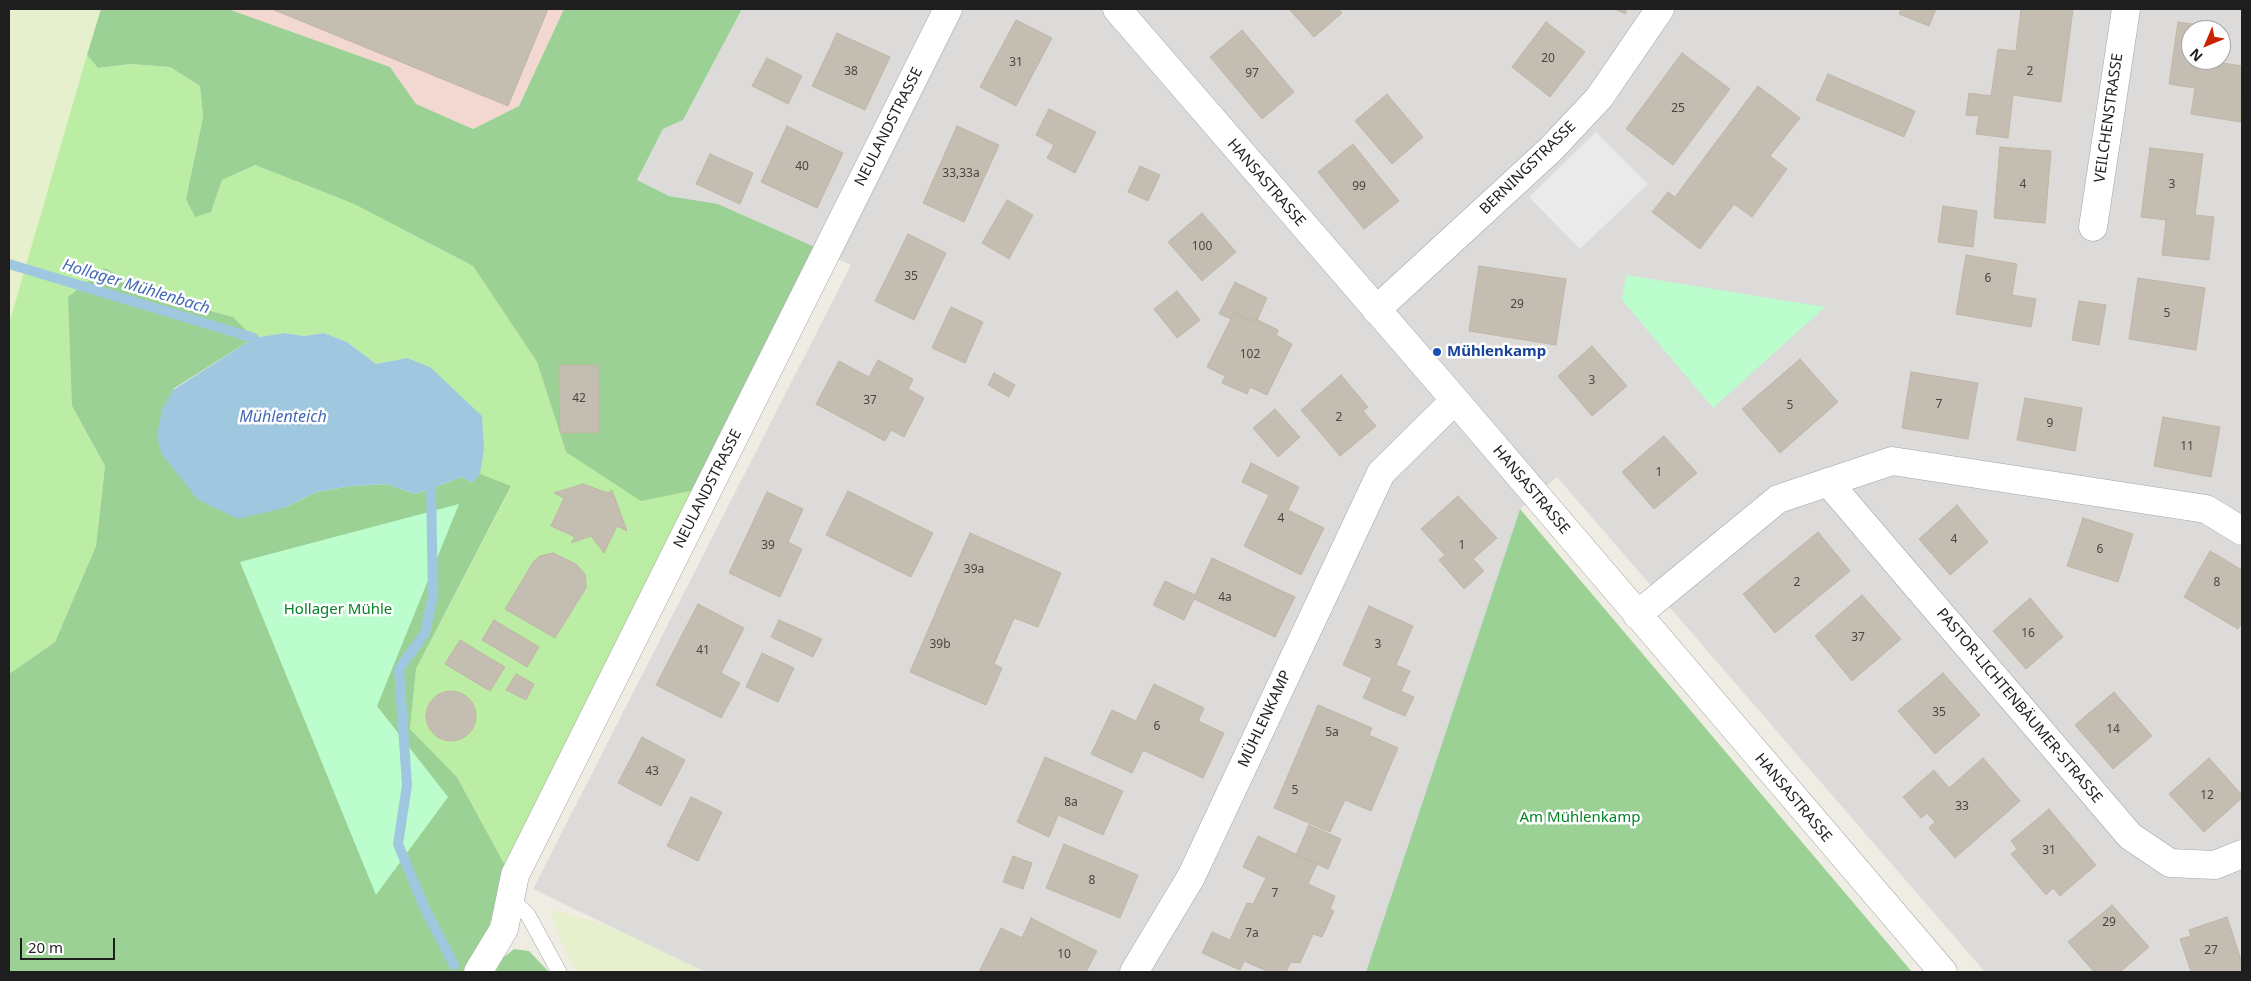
<!DOCTYPE html>
<meta charset="utf-8">
<style>
body{margin:0}
#map{position:relative;width:2251px;height:981px;overflow:hidden;background:#efede3;font-family:"Noto Sans",sans-serif}
canvas{display:block}
.frame{position:absolute;inset:0;border:10px solid #1e1e1e;pointer-events:none}
.north{position:absolute;left:2181px;top:20px;width:50px;height:50px;box-sizing:border-box;background:#fff;border:1px solid #a5a5a5;border-radius:50%;rotate:225deg;font-size:14px;font-weight:700;line-height:20px;text-align:center;color:#1e1e1e}
.north::after{content:'';display:block;margin:auto;width:18px;height:22px;background:#cb2300;clip-path:polygon(50% 0,100% 100%,50% 72%,0 100%)}
.scale{position:absolute;left:20px;top:938px;width:95px;height:22px;box-sizing:border-box;border:2px solid #1e1e1e;border-top:0;padding-left:6px;font-size:15px;line-height:18px;white-space:nowrap;color:#1e1e1e;-webkit-text-stroke:4px #fff;paint-order:stroke}
</style>
<div id="map">
<canvas width="2251" height="981"></canvas>
<div class="frame"></div>
<div class="north">N</div>
<div class="scale">20 m</div>
</div>
<script>
const c = document.querySelector('canvas').getContext('2d');
c.lineJoin = 'round';
function fill(path, color) { c.fillStyle = color; c.fill(path, 'evenodd'); }
const poly = rows => new Path2D(rows.map(r => 'M' + r).join(''));
function stroke(path, color, width, dash) { c.strokeStyle = color; c.lineWidth = width; c.lineCap = dash ? 'butt' : 'round'; c.setLineDash(dash || []); c.stroke(path); }
function write(font, color, halo, rows, align = 'center') {
  c.font = font + ' "Noto Sans",sans-serif'; c.lineWidth = 5; c.setLineDash([]); c.textBaseline = 'middle'; c.strokeStyle = halo; c.fillStyle = color; for (const [text, x, y, turn = 0] of rows) {
    c.save(); c.translate(x, y); c.rotate((+turn || 0) * Math.PI / 180); c.textAlign = isNaN(turn) ? turn : align; if (halo) c.strokeText(text, 0, 0); c.fillText(text, 0, 0); c.restore();
  }
}
fill(poly([
 [742,9,2242,9,2242,972,1985,972,1557,477,1520,509,1366,972,705,972,533,889,851,265,718,204,669,196,637,180,663,129,683,120],
 [2191,30,2221,30,2221,60,2191,60]
]), '#dcdbda');
fill(poly([
 [228,9,564,9,519,106,473,129,416,104,390,67]
]), '#f2d8d1');
fill(poly([
 [9,9,101,9,9,325],
 [550,909,606,925,705,972,577,972,563,946]
]), '#e7f0cd');
fill(poly([
 [87,55,98,68,131,64,170,67,200,86,203,117,186,199,211,212,222,180,255,165,354,204,473,266,537,362,566,452,716,472,506,867,457,777,410,729,416,669,511,487,472,483,407,358,376,364,347,342,324,333,304,336,284,333,254,338,233,317,159,297,105,268,72,406,105,466,96,546,55,642,9,674,9,324]
]), '#bceda5');
fill(poly([
 [101,9,228,9,390,67,416,104,473,129,519,106,564,9,742,9,683,120,663,129,637,180,669,196,718,204,826,252,716,472,690,491,641,501,566,452,537,362,473,266,354,204,255,165,222,180,211,212,195,217,186,199,203,117,200,86,170,67,131,64,98,68,87,55],
 [105,268,159,297,233,317,254,338,173,389,284,508,316,492,351,486,387,484,415,494,462,477,472,483,480,474,511,486,416,669,410,729,457,777,506,867,483,947,467,972,9,972,9,674,55,642,96,546,105,466,72,406,68,297],
 [1520,509,1912,972,1366,972],
 [514,949,529,951,549,972,495,972,503,958]
]), '#9cd195');
fill(poly([
 [1626,275,1825,307,1713,408,1622,300],
 [459,504,377,706,448,797,376,895,240,562]
]), '#bcfdcd');
fill(poly([
 [1596,132,1648,184,1580,249,1529,197]
]), '#eaeaea');
fill(poly([
 [284,333,304,336,324,333,347,342,376,364,407,358,430,367,482,416,484,449,480,474,472,483,462,477,415,494,387,484,351,486,316,492,284,508,238,519,197,499,161,453,157,435,162,410,173,390,254,338]
]), '#a0c7e0');
stroke(poly([
 [9,264,254,338],
 [431,489,433,595,425,633,399,669,407,785,398,844,425,909,454,965]
]), '#a0c7e0', 10);
const building = poly([
 [272,9,548,9,508,106,272,9],
 [1289,9,1339,9,1342,13,1314,37,1289,9],
 [1615,9,1627,9,1625,14,1615,9],
 [1901,9,1936,9,1929,26,1899,14,1901,9],
 [2021,9,2073,9,2061,102,2013,95,2008,138,1976,134,1979,116,1966,115,1969,93,1991,96,1998,49,2016,51,2021,9],
 [1016,20,1052,38,1016,106,980,87,1016,20],
 [1546,22,1585,52,1550,97,1512,67,1546,22],
 [2178,22,2221,28,2221,30,2191,30,2191,60,2216,60,2216,62,2242,66,2241,122,2191,114,2195,88,2169,84,2178,22],
 [1242,30,1294,92,1262,119,1210,57,1242,30],
 [837,33,890,57,865,110,812,86,837,33],
 [1682,53,1730,89,1673,165,1626,129,1682,53],
 [767,58,802,76,788,104,752,86,767,58],
 [1828,74,1915,111,1904,137,1816,100,1828,74],
 [1758,86,1800,118,1770,156,1787,169,1752,217,1734,204,1700,249,1652,212,1668,192,1675,197,1758,86],
 [1387,94,1423,137,1392,164,1355,121,1387,94],
 [1049,109,1096,132,1075,173,1047,158,1054,145,1036,135,1049,109],
 [787,126,843,153,817,208,761,182,787,126],
 [957,126,999,145,964,222,923,203,957,126],
 [1353,144,1399,201,1364,229,1318,172,1353,144],
 [2000,147,2051,151,2045,223,1994,218,2000,147],
 [2150,148,2203,154,2195,215,2214,217,2209,260,2162,255,2166,220,2141,217,2150,148],
 [710,154,753,173,740,204,696,184,710,154],
 [1140,166,1160,175,1148,201,1128,192,1140,166],
 [1007,200,1033,215,1009,259,982,243,1007,200],
 [1943,206,1977,211,1973,247,1938,242,1943,206],
 [1202,213,1236,252,1202,281,1168,242,1202,213],
 [908,234,946,253,914,320,875,301,908,234],
 [1966,255,2017,264,2012,295,2036,299,2031,327,1956,314,1966,255],
 [1479,266,1566,279,1556,345,1469,331,1479,266],
 [2138,278,2205,288,2196,350,2129,339,2138,278],
 [1235,282,1267,298,1257,320,1254,318,1252,322,1234,313,1231,319,1219,314,1235,282],
 [1177,291,1200,320,1177,338,1154,309,1177,291],
 [2079,301,2106,305,2099,345,2072,340,2079,301],
 [951,307,983,322,965,363,932,348,951,307],
 [1234,313,1252,322,1254,318,1278,330,1276,335,1292,344,1267,395,1250,387,1247,394,1222,383,1225,376,1207,367,1234,313],
 [1592,346,1627,386,1592,416,1558,376,1592,346],
 [1800,359,1838,402,1780,453,1742,409,1800,359],
 [878,360,913,379,908,389,924,398,904,437,891,430,885,441,816,404,839,361,869,377,878,360],
 [559,365,598,365,599,432,560,433,559,365],
 [1911,372,1978,383,1968,439,1902,428,1911,372],
 [994,373,1015,385,1009,397,988,385,994,373],
 [1341,375,1368,407,1363,411,1376,426,1340,456,1301,410,1341,375],
 [2025,398,2082,408,2075,451,2017,440,2025,398],
 [1275,409,1300,437,1278,457,1253,428,1275,409],
 [2163,417,2220,427,2211,477,2154,466,2163,417],
 [1664,436,1697,473,1654,509,1622,472,1664,436],
 [1251,463,1299,487,1288,510,1324,528,1301,575,1244,546,1269,495,1242,482,1251,463],
 [583,484,608,493,612,490,627,531,617,526,604,553,591,536,571,543,575,537,551,526,564,498,554,493,583,484],
 [848,491,933,533,911,577,826,535,848,491],
 [767,492,803,509,788,542,802,549,780,597,729,573,767,492],
 [1458,496,1497,538,1473,559,1484,571,1464,589,1439,560,1445,555,1421,529,1458,496],
 [1957,505,1988,542,1950,575,1919,539,1957,505],
 [2083,518,2133,534,2118,582,2067,566,2083,518],
 [1818,532,1850,571,1775,633,1743,594,1818,532],
 [970,533,1061,573,1038,627,1014,618,994,664,1002,668,986,705,910,672,970,533],
 [2210,551,2242,570,2242,622,2238,629,2184,597,2210,551],
 [553,553,576,564,585,574,586,581,586,588,555,638,505,609,534,561,540,556,553,553],
 [1212,558,1295,597,1275,637,1194,599,1184,620,1153,605,1165,581,1195,595,1212,558],
 [1862,595,1901,639,1852,681,1815,636,1862,595],
 [2030,598,2063,637,2026,669,1993,631,2030,598],
 [698,604,744,628,721,673,740,683,721,718,656,685,698,604],
 [1369,606,1413,626,1396,665,1410,671,1401,691,1414,697,1405,716,1363,698,1372,678,1343,665,1369,606],
 [494,620,539,647,527,667,482,640,494,620],
 [779,620,822,639,813,657,771,637,779,620],
 [460,640,505,667,490,691,445,664,460,640],
 [762,653,794,668,778,702,746,687,762,653],
 [1943,673,1980,715,1935,754,1898,711,1943,673],
 [516,674,534,684,526,700,506,690,516,674],
 [1154,684,1204,708,1198,721,1224,733,1203,778,1143,750,1132,773,1091,754,1112,710,1136,721,1154,684],
 '426 716a25 25 0 1 1 50 0a25 25 0 1 1-50 0Z',
 [2114,692,2152,736,2113,769,2075,725,2114,692],
 [1318,705,1372,728,1369,735,1398,748,1371,811,1345,800,1330,832,1274,808,1318,705],
 [642,737,685,760,661,806,618,783,642,737],
 [1045,757,1123,791,1103,835,1058,815,1049,837,1017,822,1045,757],
 [1983,758,2020,801,1955,858,1929,828,1935,822,1927,813,1921,818,1903,797,1934,770,1949,788,1983,758],
 [2209,758,2242,795,2242,798,2204,832,2169,794,2209,758],
 [691,797,722,812,698,861,667,846,691,797],
 [2049,809,2096,865,2060,896,2053,888,2046,895,2011,854,2017,849,2011,841,2049,809],
 [1309,825,1341,839,1328,869,1296,855,1309,825],
 [1258,836,1317,864,1308,884,1335,896,1330,909,1334,911,1322,937,1313,934,1300,963,1291,962,1286,972,1269,972,1244,961,1240,970,1202,953,1212,932,1230,940,1247,903,1253,904,1266,878,1243,867,1258,836],
 [1064,844,1138,875,1120,918,1046,888,1064,844],
 [1013,856,1032,863,1023,889,1003,882,1013,856],
 [2112,905,2149,947,2120,972,2094,972,2068,942,2112,905],
 [2227,917,2242,963,2242,972,2191,972,2180,939,2191,936,2189,930,2227,917],
 [1031,918,1097,951,1086,972,979,972,1001,928,1022,938,1031,918]
]);
fill(building, '#c4bdb2');
stroke(building, '#c2b6a4', 1);
const service = poly([
 [510,898,528,915,559,972]
]);
const minor = poly([
 [1117,9,1455,400,1943,972],
 [2093,227,2126,9],
 [1376,310,1550,150,1599,98,1660,9],
 [1828,482,2130,836,2170,863,2215,865,2242,854],
 [1637,615,1778,499,1892,461,2206,509,2242,531],
 [478,972,504,929,515,875,948,9],
 [1134,972,1191,877,1381,473,1455,400]
]);
stroke(service, '#a5a5a5', 16);
stroke(minor, '#a5a5a5', 29);
stroke(service, '#fff', 15);
stroke(minor, '#fff', 28);
for (const [x, y, r, color] of [
 [1437,352,5,"#1a4fb4"]
]) { const dot = new Path2D(); dot.arc(x, y, r, 0, 2 * Math.PI); c.fillStyle = color; c.fill(dot); stroke(dot, '#fff', 2); }
write('12px', '#484643', null, [
 ["20",1548,59],
 ["31",1016,63],
 ["38",851,72],
 ["2",2030,72],
 ["97",1252,74],
 ["25",1678,109],
 ["40",802,167],
 ["33,33a",961,174],
 ["4",2023,185],
 ["3",2172,185],
 ["99",1359,187],
 ["100",1202,247],
 ["35",911,277],
 ["6",1988,279],
 ["29",1517,305],
 ["5",2167,314],
 ["102",1250,355],
 ["3",1592,381],
 ["42",579,399],
 ["37",870,401],
 ["7",1939,405],
 ["5",1790,406],
 ["2",1339,418],
 ["9",2050,424],
 ["11",2187,447],
 ["1",1659,473],
 ["4",1281,519],
 ["4",1954,540],
 ["39",768,546],
 ["1",1462,546],
 ["6",2100,550],
 ["39a",974,570],
 ["2",1797,583],
 ["8",2217,583],
 ["4a",1225,598],
 ["16",2028,634],
 ["37",1858,638],
 ["39b",940,645],
 ["3",1378,645],
 ["41",703,651],
 ["35",1939,713],
 ["6",1157,727],
 ["14",2113,730],
 ["5a",1332,733],
 ["43",652,772],
 ["5",1295,791],
 ["12",2207,796],
 ["8a",1071,803],
 ["33",1962,807],
 ["31",2049,851],
 ["8",1092,881],
 ["7",1275,894],
 ["29",2109,923],
 ["7a",1252,934],
 ["27",2211,951],
 ["10",1064,955]
]);
write('15px', '#1e1e1e', '#fff', [
 ["VEILCHENSTRASSE",2109,118,-82],
 ["NEULANDSTRASSE",889,127,-63],
 ["BERNINGSTRASSE",1528,168,-44],
 ["HANSASTRASSE",1266,183,49],
 ["NEULANDSTRASSE",708,489,-63],
 ["HANSASTRASSE",1531,490,50],
 ["PASTOR-LICHTENBÄUMER-STRASSE",2019,706,50],
 ["MÜHLENKAMP",1265,719,-65],
 ["HANSASTRASSE",1793,798,50]
]);
write('bold 15px', '#164399', '#fff', [
 ["Mühlenkamp",1447,352]
], 'left');
write('15px', '#048325', '#fff', [
 ["Hollager Mühle",338,610],
 ["Am Mühlenkamp",1580,818]
]);
write('italic 16px', '#4468b3', '#fff', [
 ["Hollager Mühlenbach",136,287,17],
 ["Mühlenteich",283,417]
]);
</script>
